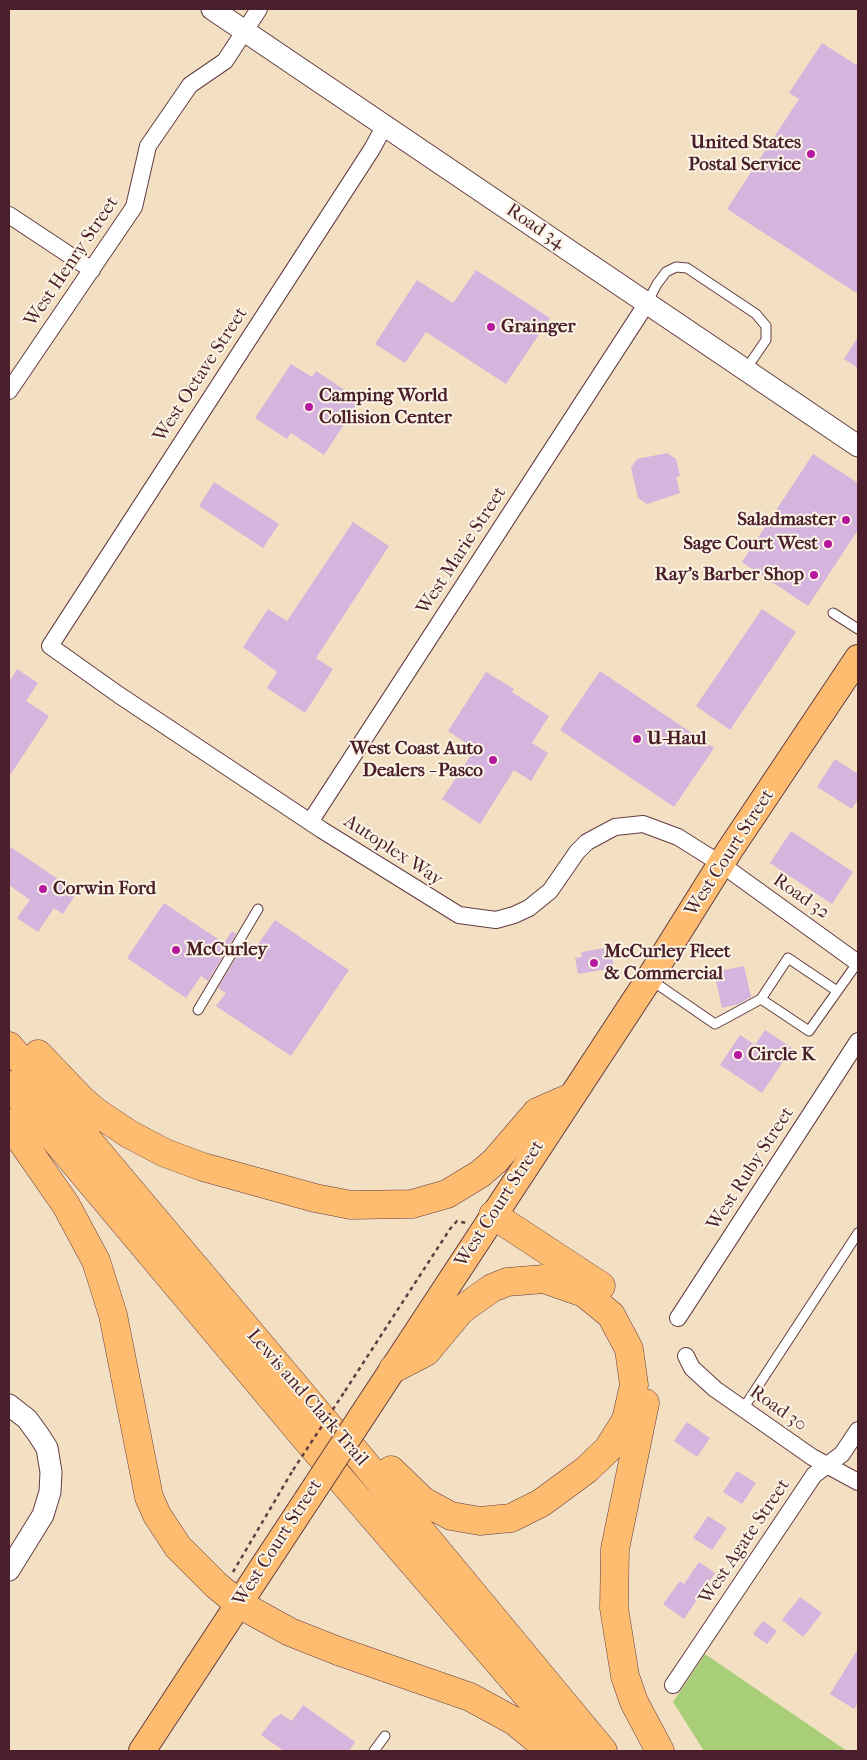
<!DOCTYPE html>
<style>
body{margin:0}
#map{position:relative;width:867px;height:1760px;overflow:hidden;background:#f3e0c3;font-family:"IM FELL French Canon",serif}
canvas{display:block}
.frame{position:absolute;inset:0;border:10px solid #4a1f2b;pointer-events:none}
</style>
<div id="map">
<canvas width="867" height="1760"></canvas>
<div class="frame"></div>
</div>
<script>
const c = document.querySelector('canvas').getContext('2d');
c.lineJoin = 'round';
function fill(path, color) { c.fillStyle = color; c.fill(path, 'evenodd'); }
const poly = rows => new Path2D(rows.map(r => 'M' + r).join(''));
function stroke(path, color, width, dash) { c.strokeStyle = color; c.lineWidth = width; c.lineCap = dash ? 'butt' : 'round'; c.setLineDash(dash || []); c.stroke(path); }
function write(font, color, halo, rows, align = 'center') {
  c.font = font + ' "IM FELL French Canon",serif'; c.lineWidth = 4; c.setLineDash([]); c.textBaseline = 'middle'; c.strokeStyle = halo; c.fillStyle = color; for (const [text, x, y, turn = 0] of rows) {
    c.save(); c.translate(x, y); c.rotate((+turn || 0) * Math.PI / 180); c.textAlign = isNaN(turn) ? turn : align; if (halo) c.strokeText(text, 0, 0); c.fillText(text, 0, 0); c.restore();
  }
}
fill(poly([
 [705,1654,847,1751,704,1751,673,1702]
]), '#a8ce78');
fill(poly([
 [822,43,858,66,858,294,727,209,799,99,789,93],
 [476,270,550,318,506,384,426,332,405,363,375,344,417,280,453,303],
 [858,337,858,368,844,359],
 [291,364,312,377,316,371,360,400,324,455,291,433,287,439,255,418],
 [667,453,676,459,680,476,676,477,680,493,647,504,638,498,631,468,637,459],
 [813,454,858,483,858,530,808,606,742,562],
 [214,482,279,524,263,548,199,506],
 [353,522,389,546,316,658,333,669,305,713,267,688,277,672,243,647,268,609,287,621],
 [762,609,796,632,730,730,696,706],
 [17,669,38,683,26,701,49,716,9,777,9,682],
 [600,671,714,748,674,807,560,730],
 [486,672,514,689,512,692,549,716,532,743,548,753,531,781,514,770,480,824,442,799,475,749,448,731],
 [835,759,858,774,858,799,852,809,817,787],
 [791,831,853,872,832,904,770,863],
 [9,846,77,892,63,914,54,908,38,932,17,918,30,900,9,885],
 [164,903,224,943,232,931,236,934,208,981,201,976,186,998,127,958],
 [275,920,349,970,291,1056,216,1006,226,993,218,988,246,941,256,947],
 [604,948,604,952,611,951,614,968,578,974,575,958,582,957,581,952],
 [744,966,751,997,739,1004,722,1008,714,972],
 [765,1030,792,1048,762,1093,720,1065,740,1035,755,1045],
 [687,1422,710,1438,697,1457,674,1441],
 [737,1471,756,1483,742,1504,723,1492],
 [708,1516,727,1528,712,1550,693,1538],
 [699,1562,715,1573,684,1619,663,1604,680,1581,684,1584],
 [800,1597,822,1613,803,1637,782,1620],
 [763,1621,777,1631,767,1644,753,1634],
 [858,1649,858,1703,854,1709,830,1694],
 [303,1705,355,1742,349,1751,284,1751,261,1735,274,1718,281,1714,292,1721]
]), '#d5b4dd');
const service = poly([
 [647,303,657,284,666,272,676,267,687,268,756,314,766,326,766,340,746,369],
 [833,613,858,629],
 [651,980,715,1024,761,999,809,1031,858,962],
 [761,999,788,958,837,991],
 [198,1010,258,909],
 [743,1409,858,1233],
 [374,1751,385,1736]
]);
const minor = poly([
 [385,125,372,149,50,646,119,695,322,830,459,915,496,920,514,915,529,908,550,891,577,852,587,842,615,827,643,824,678,837,721,864,858,963],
 [9,215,92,270],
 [9,391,134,207,148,146,190,85,225,61,259,9],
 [310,822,647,303],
 [678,1318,858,1041],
 [686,1356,692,1368,715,1389,812,1457,858,1482],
 [673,1685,814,1475,842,1454,858,1430]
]);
const tertiary = poly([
 [212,9,858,446],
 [9,1405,27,1419,38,1434,47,1448,51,1472,50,1492,43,1515,9,1570]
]);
const primary = poly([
 [368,1407,649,979,729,851,858,658],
 [142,1751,307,1500]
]);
const motorway = poly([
 [9,1046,332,1430,353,1449,603,1751],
 [38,1054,82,1100,96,1112,129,1134,165,1153,203,1167,315,1198,351,1205,412,1204,447,1194,480,1174,495,1161,537,1112,569,1098],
 [9,1085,306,1439,575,1751],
 [9,1123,66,1205,96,1261,113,1315,149,1497,157,1515,178,1547,216,1585,239,1604,290,1632,338,1651,470,1697,514,1721,551,1751],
 [493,1215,601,1286],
 [645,1403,615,1549,614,1608,625,1676,634,1702,660,1751],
 [391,1470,423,1501,451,1516,480,1521,511,1518,541,1503,586,1470,608,1449,626,1420,634,1385,629,1349,611,1315,584,1293,544,1279,507,1282,492,1288,461,1310,426,1352,393,1369]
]);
stroke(service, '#633c42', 11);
stroke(minor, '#633c42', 18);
stroke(tertiary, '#633c42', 23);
stroke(primary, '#633c42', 28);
stroke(motorway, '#633c42', 29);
stroke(poly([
 [345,1391,450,1229,457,1221,466,1223],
 [233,1572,293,1470]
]), '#633c42', 2.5, [4, 4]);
stroke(service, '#fff', 9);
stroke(minor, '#fff', 16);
stroke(tertiary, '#fff', 21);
stroke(primary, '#fdbc70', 26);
stroke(motorway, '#fdbc70', 28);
const primaryBridge = poly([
 [307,1500,368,1407]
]);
stroke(primaryBridge, '#633c42', 28, []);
stroke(poly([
 [293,1470,345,1391]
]), '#633c42', 2.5, [4, 4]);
stroke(primaryBridge, '#fdbc70', 26);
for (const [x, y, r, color] of [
 [811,154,5,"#b5179e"],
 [491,327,5,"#b5179e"],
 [309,407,5,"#b5179e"],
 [846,520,5,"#b5179e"],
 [828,544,5,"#b5179e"],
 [814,575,5,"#b5179e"],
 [637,739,5,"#b5179e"],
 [493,760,5,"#b5179e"],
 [43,889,5,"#b5179e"],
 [176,950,5,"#b5179e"],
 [594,963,5,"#b5179e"],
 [738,1055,5,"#b5179e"]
]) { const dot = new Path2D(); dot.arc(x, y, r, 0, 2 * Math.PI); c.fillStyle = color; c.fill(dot); stroke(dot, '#fcf5e5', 2); }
write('bold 19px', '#4a1f2b', '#fcf5e5', [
 ["United States",801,143,"right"],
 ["Postal Service",801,165,"right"],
 ["Grainger",501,327],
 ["Camping World",319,396],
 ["Collision Center",319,418],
 ["Saladmaster",836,520,"right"],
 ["Sage Court West",818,544,"right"],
 ["Ray's Barber Shop",804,575,"right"],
 ["U-Haul",647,739],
 ["West Coast Auto",483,749,"right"],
 ["Dealers - Pasco",483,771,"right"],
 ["Corwin Ford",53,889],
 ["McCurley",186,950],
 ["McCurley Fleet",604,952],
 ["& Commercial",604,974],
 ["Circle K",748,1055]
], 'left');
write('19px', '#4a1f2b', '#fcf5e5', [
 ["Road 34",535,227,34],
 ["West Henry Street",72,262,-56],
 ["West Octave Street",201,375,-57],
 ["West Marie Street",462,551,-57],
 ["Autoplex Way",393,851,33],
 ["West Court Street",730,853,-57],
 ["Road 32",801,897,35],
 ["West Ruby Street",751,1169,-57],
 ["West Court Street",500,1204,-57],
 ["Lewis and Clark Trail",307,1398,49],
 ["Road 30",778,1409,35],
 ["West Agate Street",745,1542,-56],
 ["West Court Street",278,1543,-57]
]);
</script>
